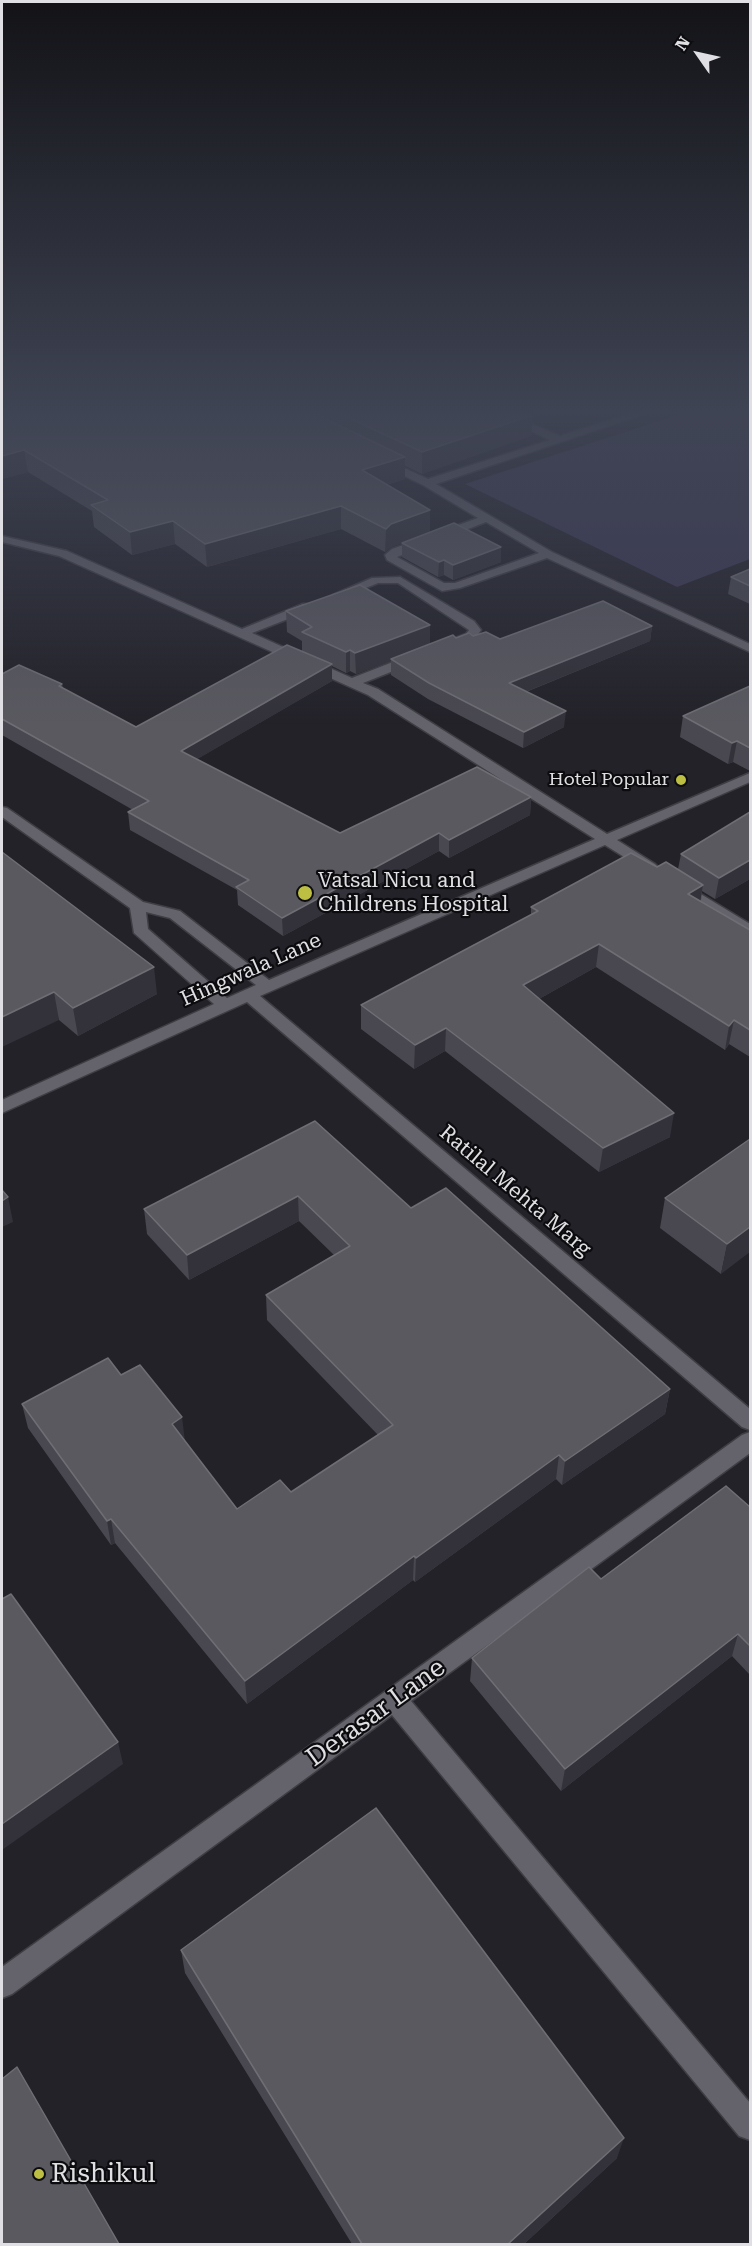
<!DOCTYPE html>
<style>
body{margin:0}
#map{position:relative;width:752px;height:2246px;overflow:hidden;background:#232229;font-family:"Roboto Serif",serif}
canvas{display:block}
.frame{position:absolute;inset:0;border:3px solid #e0e0e4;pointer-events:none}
.north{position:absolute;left:668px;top:24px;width:60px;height:60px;-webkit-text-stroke:4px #0c0c0f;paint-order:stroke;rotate:304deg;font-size:16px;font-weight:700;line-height:24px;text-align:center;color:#e0e0e4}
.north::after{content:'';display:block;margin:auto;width:21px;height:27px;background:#e0e0e4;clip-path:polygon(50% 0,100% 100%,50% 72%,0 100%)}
</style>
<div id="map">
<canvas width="752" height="2246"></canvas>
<div class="frame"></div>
<div class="north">N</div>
</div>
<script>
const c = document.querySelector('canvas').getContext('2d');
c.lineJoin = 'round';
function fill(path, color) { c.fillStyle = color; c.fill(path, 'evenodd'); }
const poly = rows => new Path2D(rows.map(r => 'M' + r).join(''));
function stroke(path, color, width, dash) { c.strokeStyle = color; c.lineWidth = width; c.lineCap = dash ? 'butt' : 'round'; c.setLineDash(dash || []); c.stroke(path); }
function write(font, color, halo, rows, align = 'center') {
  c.font = font + ' "Roboto Serif",serif'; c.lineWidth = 4.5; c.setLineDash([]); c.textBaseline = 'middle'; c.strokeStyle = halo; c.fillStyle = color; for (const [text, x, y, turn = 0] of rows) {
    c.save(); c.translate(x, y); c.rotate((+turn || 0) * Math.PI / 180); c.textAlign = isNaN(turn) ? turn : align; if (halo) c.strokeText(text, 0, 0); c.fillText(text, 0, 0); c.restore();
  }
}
fill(poly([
 [690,411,750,411,750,559,677,587,465,484]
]), '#3c3855');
const minor = poly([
 [488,411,501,411,560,436,638,411,653,411,436,484,552,552,750,644,750,652,547,558,460,588,442,591,387,560,385,555,392,549,478,518,423,485,379,464,379,460,387,460,428,479,550,440,488,411],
 [486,522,539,553,455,583,444,583,397,557,486,522],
 [2,536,67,551,242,629,303,604,311,604,311,610,252,633,352,678,408,656,416,656,416,662,363,683,378,689,607,834,750,773,750,782,617,840,655,864,658,867,655,870,645,870,605,845,260,996,750,1409,750,1430,742,1427,247,1002,2,1113,2,1100,214,1004,134,933,130,908,2,817,2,807,7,808,143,902,180,911,269,980,595,839,368,695,59,556,2,542,2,536],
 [146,912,170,918,256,985,227,998,148,929,146,912],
 [400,577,474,621,481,630,474,640,453,648,445,648,445,642,466,634,469,630,398,583,378,583,339,599,333,595,372,578,400,577],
 [681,882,750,924,750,936,676,890,673,887,681,882],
 [750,1432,750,1453,411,1701,750,2103,750,2140,739,2136,392,1715,12,1994,2,1998,2,1967,742,1435,750,1432]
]);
stroke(minor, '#3f3e44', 3);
fill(minor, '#64636b');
fill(poly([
 [24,411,523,411,531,436,422,474,405,466,405,479,386,485,430,510,430,532,501,562,453,580,444,575,438,577,402,557,402,543,391,547,385,552,341,529,207,567,175,544,132,555,94,527,92,511,28,472,2,479],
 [750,569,750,604,728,594,731,577],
 [286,611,430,644,456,638,473,636,500,639,652,626,650,641,526,692,564,727,523,748,428,699,391,675,391,661,356,674,350,671,346,673,332,666,332,681,197,759,340,833,531,797,530,815,449,858,439,851,283,936,238,905,237,890,130,830,128,812,133,810,2,735,2,674,62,684,63,688,136,727,302,651,302,641,287,632],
 [750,686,750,771,733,762,728,764,680,737,683,716],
 [750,812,750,879,715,899,702,891,701,901,750,930,750,1057,729,1044,725,1050,596,967,539,999,670,1137,599,1172,445,1051,414,1069,361,1029,361,1005,531,915,531,907,657,867,678,869,681,854],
 [2,852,157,994,78,1036,59,1020],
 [315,1121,411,1208,670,1389,665,1414,562,1485,556,1479,415,1582,413,1580,247,1704,115,1543,111,1545,28,1428,22,1404,121,1375,185,1442,237,1509,291,1492,378,1435,267,1320,266,1295,334,1255,299,1221,189,1280,147,1234,144,1209],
 [750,1139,721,1274,660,1228,665,1198],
 [750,1507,750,1675,732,1656,561,1791,470,1681,472,1658,601,1579],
 [181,1950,617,2158,524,2244,352,2244,185,1973]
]), '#494850');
fill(poly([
 [533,415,531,436,422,474,422,452],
 [24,450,28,472,2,479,2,456],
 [405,457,405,479,362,492,362,470],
 [341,506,341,529,207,567,205,544],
 [430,510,430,533,391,547,385,552,386,529,391,524],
 [173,521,175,544,132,555,130,532],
 [501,547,501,562,453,580,453,565],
 [444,560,444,575,438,577,439,562],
 [430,625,430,646,391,659,391,661,356,674,355,653],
 [652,626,650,641,508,699,509,683],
 [350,650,350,671,346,673,346,652],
 [332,664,332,681,182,768,181,751],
 [566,711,564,727,523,748,524,732],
 [737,741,733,762,728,764,732,743],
 [531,797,530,815,449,858,449,840],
 [439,833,439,851,283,936,282,918],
 [750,860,750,879,715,899,719,878],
 [703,885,699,908,688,894],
 [599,944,596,967,521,1009,523,985],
 [154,967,157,994,78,1036,73,1008],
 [54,992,59,1020,2,1047,2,1017],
 [734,1020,729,1044,725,1050,729,1026],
 [446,1028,445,1051,414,1069,415,1045],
 [674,1113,670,1137,599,1172,603,1148],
 [298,1196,299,1221,189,1280,187,1255],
 [8,1197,13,1222,2,1227,2,1201],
 [750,1227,750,1252,721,1274,727,1244],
 [670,1389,665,1414,562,1485,565,1461],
 [182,1417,185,1442,172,1424],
 [559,1455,556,1479,415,1582,416,1558],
 [111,1519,115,1543,111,1545,107,1521],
 [414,1556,413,1580,247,1704,245,1681],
 [738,1634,732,1656,561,1791,565,1769],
 [118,1742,123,1764,2,1850,2,1824],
 [624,2138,617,2158,524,2244,508,2244]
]), '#33323a');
const building = poly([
 [24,411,309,411,405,457,362,470,430,510,391,524,386,529,341,506,205,544,173,521,130,532,91,505,108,500,24,450,2,456,2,417,24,411],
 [334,411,523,411,533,415,422,452,334,411],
 [454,523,501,547,453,565,444,560,439,562,402,543,454,523],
 [750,569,750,586,731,577,750,569],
 [360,585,430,625,355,653,350,650,346,652,302,632,312,627,286,611,360,585],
 [603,601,652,626,509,683,566,711,524,732,429,683,391,659,453,635,456,638,469,633,473,636,486,632,500,639,603,601],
 [287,645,332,664,181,751,340,833,477,767,531,797,449,840,439,833,282,918,236,887,249,880,128,812,149,801,2,719,2,674,19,665,62,684,59,686,136,727,287,645],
 [750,686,750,748,737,741,732,743,683,716,750,686],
 [750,812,750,860,719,878,681,854,750,812],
 [2,852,154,967,73,1008,54,992,2,1017,2,852],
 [631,853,657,867,666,862,703,885,688,894,750,930,750,1030,734,1020,729,1026,599,944,523,985,674,1113,603,1148,446,1028,415,1045,361,1005,538,911,531,907,631,853],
 [315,1121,411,1208,446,1188,670,1389,565,1461,559,1455,416,1558,414,1556,245,1681,111,1519,107,1521,22,1404,108,1358,121,1375,140,1365,182,1417,172,1424,237,1509,280,1480,291,1492,393,1425,266,1295,350,1246,298,1196,187,1255,144,1209,315,1121],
 [750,1139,750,1227,727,1244,665,1198,750,1139],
 [2,1190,8,1197,2,1201,2,1190],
 [726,1486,750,1507,750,1646,738,1634,565,1769,472,1658,589,1567,601,1579,726,1486],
 [11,1594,118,1742,2,1824,2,1599,11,1594],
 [376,1808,624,2138,508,2244,362,2244,181,1950,376,1808],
 [17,2067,119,2244,2,2244,2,2079,17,2067]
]);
fill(building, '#5a5960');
stroke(building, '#6f6e75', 1.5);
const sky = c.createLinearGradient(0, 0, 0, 725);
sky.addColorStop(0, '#131317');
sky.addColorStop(0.57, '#3f4454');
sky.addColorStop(1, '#3f445400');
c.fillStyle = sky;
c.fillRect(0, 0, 752, 725);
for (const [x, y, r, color] of [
 [681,780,6,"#bdbf43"],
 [305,893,8,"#bdbf43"],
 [39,2174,6,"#bdbf43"]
]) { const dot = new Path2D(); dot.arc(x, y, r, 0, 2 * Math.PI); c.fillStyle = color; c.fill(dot); stroke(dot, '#0c0c0f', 2); }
write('18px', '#e0e0e4', '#0c0c0f', [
 ["Hotel Popular",669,780]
], 'right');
write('21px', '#e0e0e4', '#0c0c0f', [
 ["Vatsal Nicu and",318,881],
 ["Childrens Hospital",318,905]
], 'left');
write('21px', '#e0e0e4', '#0c0c0f', [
 ["Hingwala Lane",251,970,-24],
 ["Ratilal Mehta Marg",515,1191,40]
]);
write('26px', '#e0e0e4', '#0c0c0f', [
 ["Derasar Lane",376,1713,-36]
]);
write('26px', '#e0e0e4', '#0c0c0f', [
 ["Rishikul",51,2174]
], 'left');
</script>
